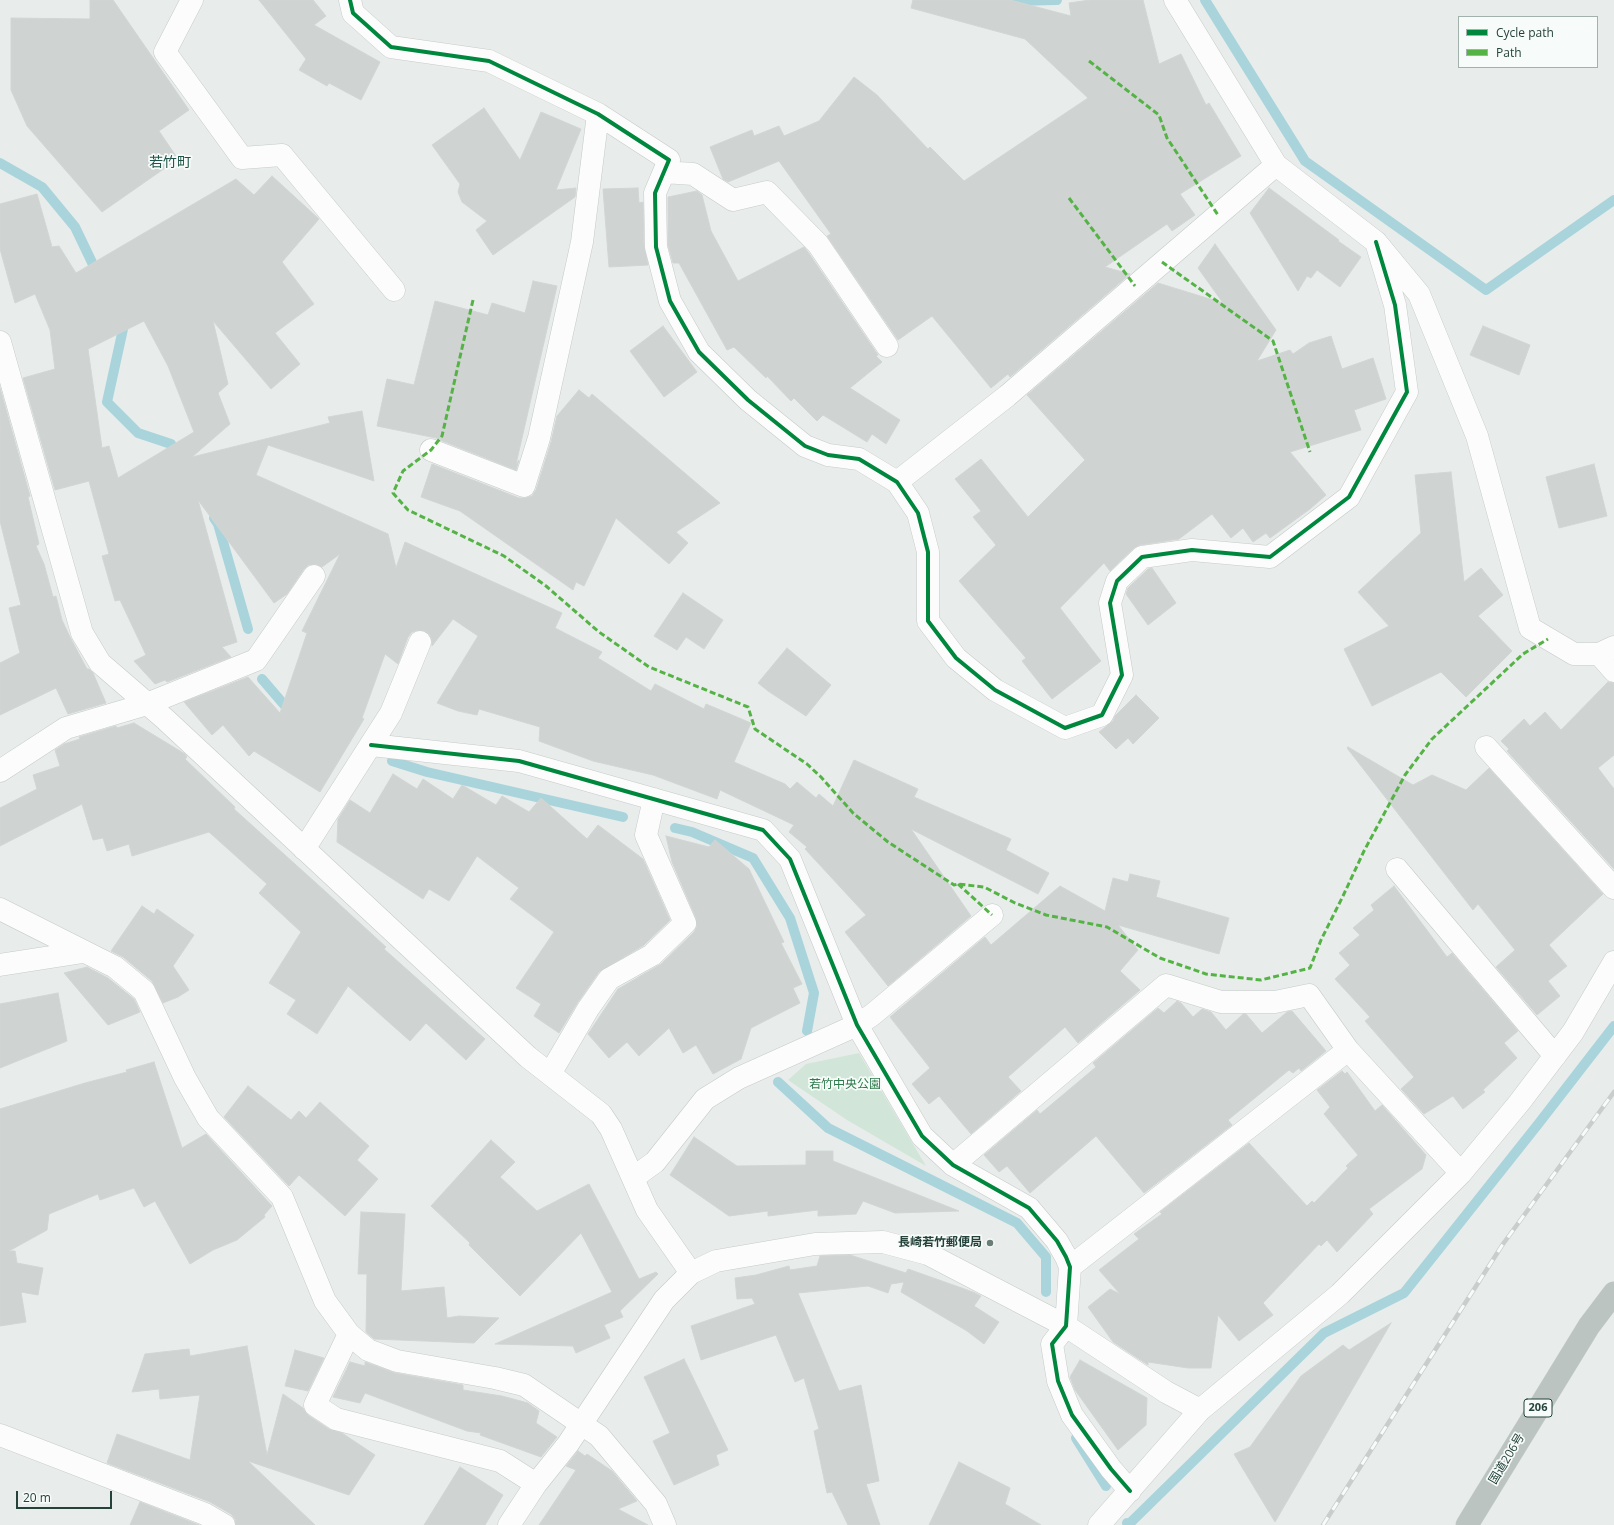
<!DOCTYPE html>
<meta charset="utf-8">
<style>
body{margin:0}
#map{position:relative;width:1614px;height:1525px;overflow:hidden;background:#e8edeb;font-family:"Open Sans",sans-serif}
canvas{display:block}
.legend{position:absolute;left:1458px;top:16px;width:140px;height:52px;box-sizing:border-box;background:#f7fbf9;border:1px solid #a3b1ad;margin:0;padding:5px 7px;list-style:none;font-size:12px;color:#24423a}
.legend li{display:flex;align-items:center;gap:8px;height:20px}
.legend b{width:20px;border:1px solid #a3b1ad}
.scale{position:absolute;left:16px;top:1491px;width:96px;height:18px;box-sizing:border-box;border:2px solid #24423a;border-top:0;padding-left:5px;font-size:12px;line-height:14px;white-space:nowrap;color:#24423a;-webkit-text-stroke:3px #f7fbf9;paint-order:stroke}
</style>
<div id="map">
<canvas width="1614" height="1525"></canvas>
<ul class="legend">
<li><b style="height:5px;background:#00873e"></b>Cycle path</li>
<li><b style="height:5px;background:#55b346"></b>Path</li>
</ul>
<div class="scale">20 m</div>
</div>
<script>
const c = document.querySelector('canvas').getContext('2d');
c.lineJoin = 'round';
function fill(path, color) { c.fillStyle = color; c.fill(path, 'evenodd'); }
const poly = rows => new Path2D(rows.map(r => 'M' + r).join(''));
function stroke(path, color, width, dash) { c.strokeStyle = color; c.lineWidth = width; c.lineCap = dash ? 'butt' : 'round'; c.setLineDash(dash || []); c.stroke(path); }
function write(font, color, halo, rows, align = 'center') {
  c.font = font + ' "Open Sans","Noto Sans JP",sans-serif'; c.lineWidth = 3.5; c.setLineDash([]); c.textBaseline = 'middle'; c.strokeStyle = halo; c.fillStyle = color; for (const [text, x, y, turn = 0] of rows) {
    c.save(); c.translate(x, y); c.rotate((+turn || 0) * Math.PI / 180); c.textAlign = isNaN(turn) ? turn : align; if (halo) c.strokeText(text, 0, 0); c.fillText(text, 0, 0); c.restore();
  }
}
fill(poly([
 [859,1053,926,1166,847,1120,788,1080,806,1064]
]), '#d1e6d8');
stroke(poly([
 [1008,0,1012,1,1057,0],
 [1205,0,1305,161,1486,290,1614,200],
 [0,163,42,187,75,227,98,275],
 [120,320,123,329,107,402,138,433,171,444,178,456],
 [214,518,218,524,248,629],
 [262,679,292,714],
 [392,761,427,772,623,817],
 [675,828,692,832,753,858,790,918,814,993,807,1031],
 [778,1082,828,1128,1017,1223,1046,1257,1046,1292],
 [1076,1438,1106,1486],
 [1127,1523,1128,1525,1324,1333,1404,1293,1539,1123,1614,1026]
]), '#a9d4db', 10);
const building = poly([
 [90,0,113,0,189,110,159,131,178,159,102,212,27,126,11,90,11,18,90,19,90,0],
 [259,0,313,0,326,16,314,25,380,62,361,100,329,83,327,86,299,70,306,59,259,0],
 [913,0,1010,0,1071,16,1069,3,1090,0,1143,0,1159,64,1181,54,1206,105,1209,103,1241,156,1180,194,1195,215,1172,231,1167,224,1105,267,1130,274,1010,377,1008,374,991,388,932,316,898,340,827,236,831,234,779,161,728,182,723,179,710,147,752,130,754,136,779,126,784,136,819,121,854,77,877,95,928,149,930,147,964,181,1088,98,1025,39,911,8,913,0],
 [484,108,520,160,541,112,581,129,556,190,576,188,575,197,493,255,476,230,487,221,462,202,458,192,460,184,432,145,484,108],
 [272,176,319,219,282,262,314,304,275,333,300,364,271,389,213,321,228,384,218,393,230,424,192,457,330,423,328,417,362,411,374,481,268,445,256,475,388,534,396,568,405,542,562,613,555,628,602,652,598,658,651,691,655,684,704,709,706,704,751,723,734,762,785,784,790,789,797,782,816,798,819,794,833,806,854,760,918,789,914,797,1011,839,1006,850,1049,873,1038,894,911,829,971,916,888,986,845,932,866,915,805,849,807,847,789,832,794,825,720,790,717,799,653,775,593,761,539,741,540,727,479,709,477,715,458,711,437,703,478,636,453,619,432,646,432,641,430,635,425,631,419,630,412,632,408,637,398,664,385,654,362,718,364,719,320,792,254,751,249,756,223,725,212,735,184,702,248,677,280,713,307,633,302,631,340,554,322,567,315,564,308,565,304,569,287,594,274,603,198,500,237,642,222,647,231,657,167,682,165,680,155,684,134,661,146,655,120,600,115,601,102,556,109,554,89,481,55,490,23,378,55,369,50,330,35,294,15,303,0,249,0,204,37,194,52,247,59,246,76,273,236,179,254,195,272,176],
 [144,321,168,366,194,432,118,478,109,446,102,448,88,349,144,321],
 [638,188,639,203,643,202,644,247,648,265,609,267,603,189,638,188],
 [1269,188,1339,240,1338,241,1361,257,1340,287,1317,270,1311,278,1307,276,1298,291,1250,213,1269,188],
 [697,191,702,195,711,231,738,281,804,247,808,252,878,355,876,356,882,362,850,388,900,420,886,444,872,434,867,442,823,415,817,421,794,398,791,401,767,376,766,378,734,347,727,350,679,263,673,263,668,245,668,197,697,191],
 [1215,244,1276,330,1257,361,1290,350,1293,354,1309,343,1331,336,1342,369,1373,358,1386,399,1354,410,1361,430,1290,452,1326,495,1310,509,1270,538,1266,533,1253,542,1243,528,1231,538,1212,514,1179,539,1140,545,1134,548,1110,571,1104,563,1060,608,1101,661,1052,699,1022,661,1026,658,959,581,996,545,973,517,981,511,955,479,981,459,1028,517,1085,460,1027,395,1158,283,1223,303,1198,268,1215,244],
 [533,281,557,286,516,464,519,460,516,470,440,440,441,439,377,426,387,379,414,385,435,301,488,315,492,303,525,313,533,281],
 [663,326,697,372,664,397,630,351,663,326],
 [1483,326,1530,345,1519,375,1470,355,1483,326],
 [0,388,30,496,28,497,39,544,36,546,44,564,53,597,56,596,62,620,71,639,87,669,89,669,93,673,106,703,68,714,56,688,0,715,0,663,20,653,9,608,21,605,0,521,0,388],
 [579,390,589,398,592,394,720,503,676,532,688,543,669,564,616,518,584,586,576,582,573,590,460,511,421,497,432,464,519,498,526,498,532,496,536,490,551,442,557,416,579,390],
 [1594,464,1607,516,1559,528,1546,477,1594,464],
 [1451,472,1464,582,1481,568,1503,595,1478,616,1512,651,1466,697,1441,672,1372,706,1344,649,1389,626,1358,592,1421,533,1415,475,1451,472],
 [1152,568,1176,603,1148,625,1126,594,1128,588,1148,569,1152,568],
 [683,593,723,620,704,649,686,637,677,650,654,636,683,593],
 [787,648,831,685,806,716,768,691,758,683,787,648],
 [1608,682,1614,683,1614,755,1598,768,1614,789,1614,869,1507,751,1509,749,1501,741,1524,719,1530,726,1545,712,1561,730,1608,682],
 [1136,695,1159,718,1133,744,1128,738,1116,749,1099,732,1113,721,1115,716,1136,695],
 [134,723,185,754,187,757,185,759,235,807,234,809,326,892,386,947,384,949,485,1039,466,1060,426,1023,410,1041,348,986,317,1034,287,1014,296,1000,269,983,301,932,259,893,267,884,209,832,132,856,129,844,107,851,103,838,93,840,82,804,0,846,0,808,37,789,33,775,60,766,55,750,64,744,80,739,79,737,116,726,117,728,134,723],
 [1348,747,1413,785,1432,775,1466,790,1489,768,1603,894,1549,945,1567,966,1548,981,1560,996,1537,1015,1496,967,1515,950,1478,904,1473,910,1347,748,1348,747],
 [393,774,417,789,423,779,453,799,462,785,496,805,502,796,529,812,541,798,587,839,598,825,643,859,670,920,644,945,599,972,578,1002,559,1033,534,1016,541,1004,516,988,554,932,510,899,519,888,477,856,449,901,429,889,423,899,337,842,338,819,350,800,370,813,393,774],
 [666,836,709,847,715,840,749,869,784,942,781,943,802,984,793,988,800,1003,751,1028,741,1059,713,1074,696,1045,683,1053,669,1028,639,1056,627,1042,609,1058,588,1034,618,989,661,964,694,932,697,926,696,918,672,862,666,836],
 [1130,874,1160,881,1156,897,1229,918,1219,954,1118,925,1138,950,1120,971,1140,990,1078,1043,1065,1027,1008,1077,1021,1091,971,1134,939,1096,929,1104,912,1084,930,1068,890,1017,985,937,991,945,1060,886,1105,911,1113,878,1128,882,1130,874],
 [1394,886,1447,957,1452,953,1518,1031,1504,1043,1517,1058,1483,1090,1485,1092,1463,1109,1453,1096,1424,1114,1401,1089,1414,1077,1365,1021,1370,1017,1335,979,1350,965,1339,953,1360,935,1353,928,1374,910,1371,905,1394,886],
 [142,906,154,914,157,909,194,935,173,966,189,990,178,997,163,1003,152,981,123,957,111,951,142,906],
 [87,967,108,978,134,999,140,1012,108,1025,64,973,87,967],
 [58,993,67,1041,0,1068,0,1004,58,993],
 [1177,1001,1181,1003,1193,1017,1202,1009,1211,1012,1226,1030,1243,1014,1246,1014,1262,1033,1287,1012,1292,1011,1326,1051,1301,1071,1299,1068,1293,1073,1289,1070,1228,1120,1232,1125,1144,1193,1096,1136,1030,1193,1007,1166,999,1172,984,1155,1037,1110,1040,1114,1096,1067,1093,1063,1158,1008,1164,1013,1177,1001],
 [154,1062,182,1148,206,1134,272,1206,264,1215,265,1217,237,1240,213,1250,190,1264,155,1201,144,1207,134,1188,100,1200,98,1194,49,1214,47,1230,9,1251,15,1251,17,1263,43,1268,38,1295,21,1292,26,1322,0,1326,0,1109,85,1083,127,1072,126,1070,154,1062],
 [1342,1071,1345,1074,1347,1072,1375,1111,1382,1105,1426,1155,1422,1169,1369,1209,1373,1214,1337,1252,1327,1240,1321,1246,1319,1244,1263,1303,1273,1315,1239,1341,1218,1315,1211,1368,1188,1368,1148,1362,1148,1365,1113,1342,1088,1307,1110,1289,1120,1294,1099,1270,1139,1239,1134,1234,1162,1214,1160,1212,1249,1143,1307,1206,1312,1201,1314,1203,1348,1168,1346,1166,1358,1155,1324,1114,1330,1107,1317,1090,1342,1071],
 [248,1086,291,1120,299,1111,306,1118,320,1102,369,1146,357,1160,378,1179,345,1216,299,1175,289,1186,224,1117,248,1086],
 [694,1137,737,1166,806,1165,806,1151,833,1151,833,1161,959,1211,895,1213,863,1201,856,1214,818,1216,818,1210,768,1216,768,1211,729,1216,670,1175,694,1137],
 [491,1140,515,1162,500,1177,537,1211,589,1184,639,1279,656,1272,658,1274,620,1311,623,1317,604,1325,610,1338,576,1353,573,1346,495,1344,612,1292,581,1233,520,1296,469,1245,470,1243,431,1206,491,1140],
 [361,1212,405,1214,401,1291,444,1287,447,1318,459,1316,499,1318,474,1343,374,1339,366,1332,367,1274,358,1274,361,1212],
 [850,1255,906,1273,908,1269,973,1292,981,1296,974,1306,999,1322,984,1344,967,1331,901,1292,904,1282,891,1284,888,1293,868,1286,798,1293,839,1391,861,1385,879,1481,866,1484,880,1525,848,1525,832,1492,827,1493,814,1431,819,1429,804,1378,795,1382,776,1335,701,1360,691,1326,755,1304,752,1298,737,1299,735,1278,756,1275,789,1266,790,1270,817,1266,820,1256,850,1255],
 [1391,1323,1275,1522,1234,1454,1250,1447,1301,1376,1343,1345,1349,1350,1391,1323],
 [247,1346,267,1455,283,1394,303,1408,308,1415,329,1429,342,1433,375,1455,349,1495,248,1461,315,1525,236,1525,235,1519,231,1514,210,1502,107,1463,117,1434,190,1460,200,1395,160,1399,159,1389,132,1392,145,1354,189,1349,190,1356,247,1346],
 [295,1350,324,1358,308,1391,285,1386,295,1350],
 [684,1359,728,1450,716,1455,719,1465,674,1485,653,1441,670,1433,644,1377,684,1359],
 [1080,1360,1147,1398,1146,1425,1118,1450,1075,1390,1070,1377,1080,1360],
 [350,1362,365,1366,365,1362,395,1373,463,1385,463,1390,502,1396,528,1403,539,1411,536,1423,557,1437,541,1457,480,1435,481,1433,467,1431,365,1393,360,1403,333,1397,350,1362],
 [578,1451,585,1456,587,1454,612,1471,637,1501,618,1509,648,1525,539,1525,576,1470,566,1466,578,1451],
 [959,1462,1010,1488,1005,1504,1041,1525,929,1525,959,1462],
 [460,1467,503,1495,485,1525,424,1525,460,1467],
 [140,1502,199,1525,130,1525,140,1502]
]);
fill(building, '#cfd4d2');
stroke(building, '#d1d6d4', 1);
const minor = poly([
 [192,0,165,52,242,158,282,155,394,290],
 [350,0,353,13,391,47,489,61,598,114,669,160,655,193,656,247,670,301,699,352,748,400,805,446,828,455,859,459,897,482,918,513,928,552,928,621,956,658,995,690,1065,728,1102,715,1122,675,1110,603,1117,581,1142,557,1192,550,1270,557,1349,497,1407,392,1395,305,1376,242],
 [1175,0,1276,165,1376,242,1419,294,1477,436,1530,628,1574,654,1599,654,1614,647],
 [664,172,693,174,733,200,767,192,818,244,887,346],
 [0,342,82,633,100,663,165,719,528,1057,601,1114,611,1129,647,1210,691,1273],
 [431,450,524,486,539,438,582,242,598,114],
 [897,482,1007,396,1276,165],
 [1599,654,1614,671],
 [371,745,519,761,763,830,790,859,857,1025,922,1136,953,1165,1029,1208,1057,1241,1066,1257,1070,1267,1066,1326,1052,1344,1058,1381,1072,1415,1111,1469,1130,1491],
 [1486,747,1614,888],
 [0,771,66,728,147,704,256,660,314,576],
 [304,849,391,713,420,642],
 [1397,869,1555,1056],
 [0,909,115,967,144,991,185,1078,208,1118,282,1197,325,1301,349,1334,315,1405,336,1419,500,1461,536,1484],
 [0,965,83,952],
 [550,1074,588,1009,609,979,652,955,685,923,646,835,654,799],
 [953,1165,1166,985,1221,1002,1275,1002,1309,995,1348,1050,1461,1173],
 [633,1178,655,1162,705,1099,739,1078,857,1025,872,1015,992,915],
 [1070,1267,1348,1050],
 [349,1334,368,1350,397,1361,495,1378,524,1385,599,1436,656,1504,665,1525],
 [0,1435,205,1514,224,1525],
 [509,1525,536,1484,568,1444,664,1300,691,1273,716,1261,815,1244,883,1242,928,1254,1066,1326,1166,1392,1200,1410],
 [1099,1525,1200,1410,1340,1294,1461,1173,1519,1103,1573,1032,1614,962]
]);
const highway = poly([
 [1467,1525,1589,1326,1614,1293]
]);
stroke(minor, '#c5cac8', 23);
stroke(highway, '#c3ccc9', 23);
stroke(minor, '#fcfcfc', 22);
stroke(highway, '#bcc4c2', 22);
const rail = poly([
 [1323,1525,1503,1244,1614,1092]
]);
stroke(rail, '#c9cdcc', 4.5);
stroke(rail, '#f7fbf9', 3, [9]);
stroke(poly([
 [1089,61,1159,115,1167,138,1218,215],
 [1069,198,1135,286],
 [1162,262,1273,341,1310,452],
 [473,300,442,436,431,450,403,471,393,493,408,510,504,556,546,586,599,632,649,667,748,707,755,729,807,764,821,777,853,813,888,842,954,885,958,884,984,887,1015,903,1046,915,1107,927,1160,958,1206,974,1261,980,1310,968,1321,940,1343,896,1364,851,1405,775,1432,739,1523,654,1548,639],
 [958,884,992,915]
]), '#55b346', 3, [6, 3]);
stroke(poly([
 [350,0,353,13,391,47,489,61,598,114,669,160,655,193,656,247,670,301,699,352,748,400,805,446,828,455,859,459,897,482,918,513,928,552,928,621,956,658,995,690,1065,728,1102,715,1122,675,1110,603,1117,581,1142,557,1192,550,1270,557,1349,497,1407,392,1395,305,1376,242],
 [371,745,519,761,763,830,790,859,857,1025,922,1136,953,1165,1029,1208,1057,1241,1066,1257,1070,1267,1066,1326,1052,1344,1058,1381,1072,1415,1111,1469,1130,1491]
]), '#00873e', 4);
for (const [x, y, r, color] of [
 [990,1243,4,"#697e78"]
]) { const dot = new Path2D(); dot.arc(x, y, r, 0, 2 * Math.PI); c.fillStyle = color; c.fill(dot); stroke(dot, '#f7fbf9', 1.5); }
for (const [x, y, w] of [
 [1538,1408,28]
]) { const box = new Path2D(); box.roundRect(x - w / 2, y - 9, w, 18, 3); c.fillStyle = '#f7fbf9'; c.fill(box); stroke(box, '#24423a', 1); }
write('bold 11px', '#24423a', null, [
 ["206",1538,1408]
]);
write('12px', '#2d7a4b', '#f7fbf9', [
 ["若竹中央公園",845,1085]
]);
write('bold 12px', '#24423a', '#f7fbf9', [
 ["長崎若竹郵便局",982,1243]
], 'right');
write('12px', '#24423a', '#f7fbf9', [
 ["国道206号",1507,1459,-59]
]);
write('14px', '#1f5548', '#f7fbf9', [
 ["若竹町",170,163]
]);
</script>
